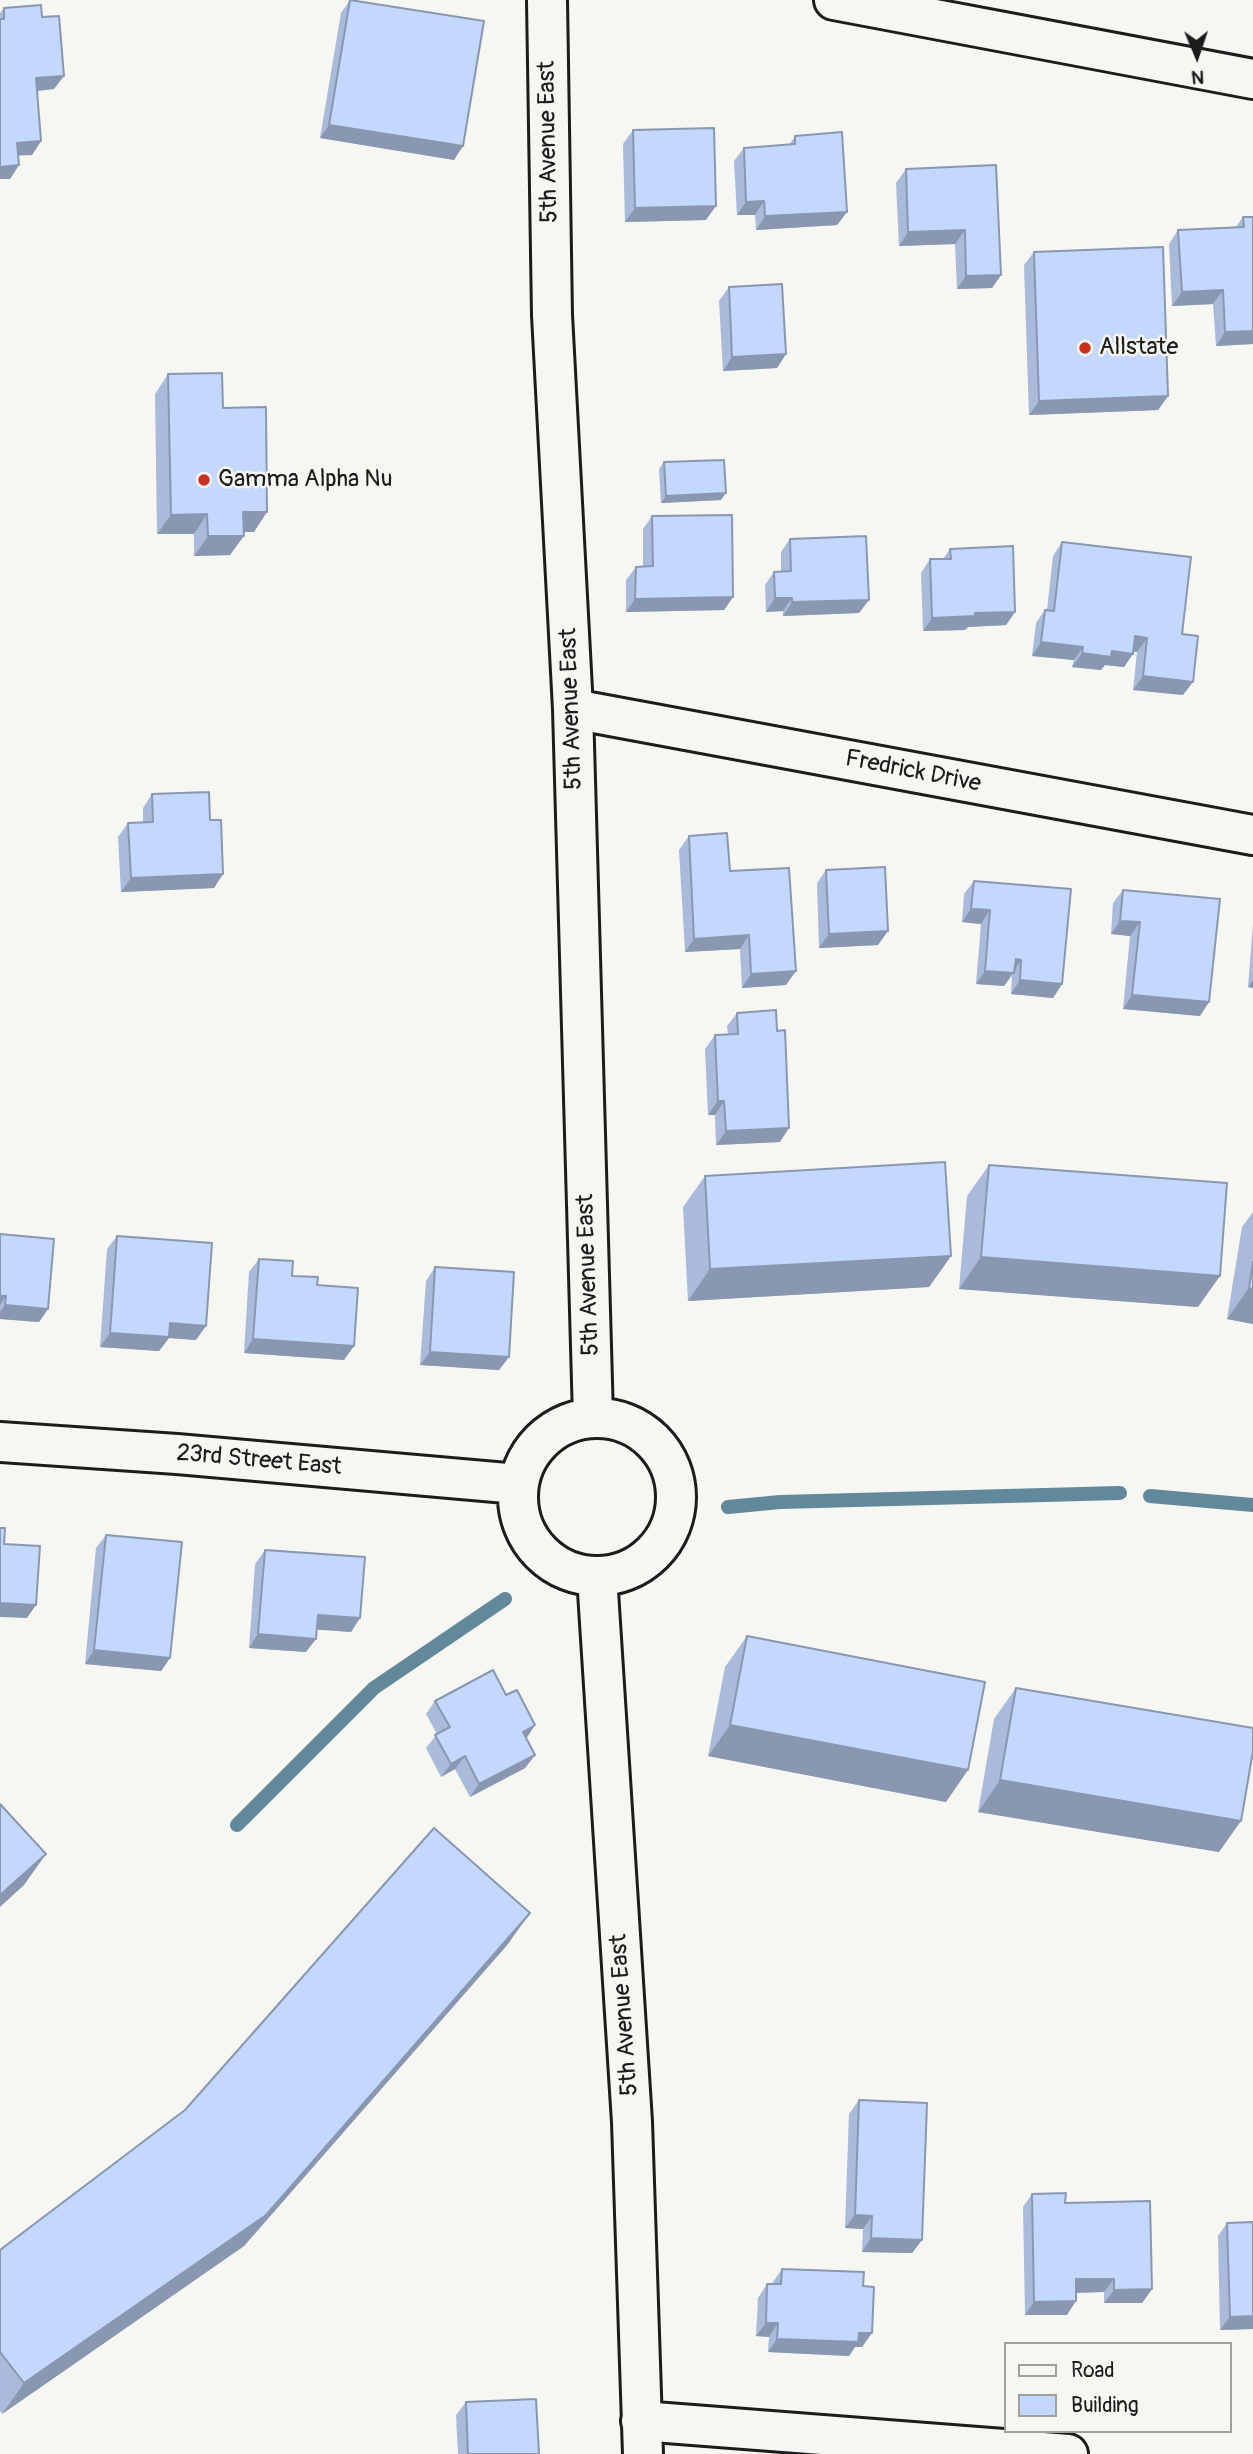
<!DOCTYPE html>
<style>
body{margin:0}
#map{position:relative;width:1253px;height:2454px;overflow:hidden;background:#f6f6f2;font-family:Pangolin,sans-serif}
canvas{display:block}
.legend{position:absolute;left:1004px;top:2342px;width:228px;height:91px;box-sizing:border-box;background:#f6f6f2;border:2px solid #9f9f9c;margin:0;padding:9px 12px;list-style:none;font-size:21px;color:#1c1c1c}
.legend li{display:flex;align-items:center;gap:14px;height:35px}
.legend b{width:35px;border:2px solid #9f9f9c}
.north{position:absolute;left:1162px;top:21px;width:70px;height:70px;-webkit-text-stroke:5px #f6f6f2;paint-order:stroke;rotate:178deg;font-size:19px;font-weight:700;line-height:28px;text-align:center;color:#1c1c1c}
.north::after{content:'';display:block;margin:auto;width:24px;height:32px;background:#1c1c1c;clip-path:polygon(50% 0,100% 100%,50% 72%,0 100%)}
</style>
<div id="map">
<canvas width="1253" height="2454"></canvas>
<ul class="legend">
<li><b style="height:9px;background:#f6f6f2"></b>Road</li>
<li><b style="height:19px;background:#c4d8fd"></b>Building</li>
</ul>
<div class="north">N</div>
</div>
<script>
const c = document.querySelector('canvas').getContext('2d');
c.lineJoin = 'round';
const poly = rows => new Path2D(rows.map(r => 'M' + r).join(''));
function stroke(path, color, width, dash) { c.strokeStyle = color; c.lineWidth = width; c.lineCap = dash ? 'butt' : 'round'; c.setLineDash(dash || []); c.stroke(path); }
function fill(path, color) { c.fillStyle = color; c.fill(path, 'evenodd'); }
function write(font, color, halo, rows, align = 'center') {
  c.font = font + ' Pangolin,sans-serif'; c.lineWidth = 5; c.setLineDash([]); c.textBaseline = 'middle'; c.strokeStyle = halo; c.fillStyle = color; for (const [text, x, y, turn = 0] of rows) {
    c.save(); c.translate(x, y); c.rotate((+turn || 0) * Math.PI / 180); c.textAlign = isNaN(turn) ? turn : align; if (halo) c.strokeText(text, 0, 0); c.fillText(text, 0, 0); c.restore();
  }
}
stroke(poly([
 [1150,1496,1253,1505],
 [728,1507,780,1502,1120,1493],
 [237,1825,374,1688,505,1599]
]), '#61889b', 14);
const street = poly([
 [547,0,552,315,573,709,593,1417],
 [573,709,1253,835],
 '518 1497a79 79 0 1 1 158 0a79 79 0 1 1-158 0Z',
 [0,1442,177,1454,518,1484],
 [597,1576,632,2122,643,2454],
 [641,2421,1068,2454]
]);
const secondary = poly([
 [834,0,1253,79]
]);
stroke(street, '#1c1c1c', 44);
stroke(secondary, '#1c1c1c', 44);
stroke(street, '#f6f6f2', 38);
stroke(secondary, '#f6f6f2', 38);
fill(poly([
 [350,0,463,146,454,160,320,138,341,13],
 [4,8,42,17,54,89,37,91,41,141,32,155,18,155,19,165,10,179,0,179,0,13],
 [633,130,706,220,625,222,623,144],
 [795,136,847,212,837,225,756,230,755,215,737,215,734,161,744,148,789,145],
 [996,165,1001,275,992,288,957,289,955,244,899,246,896,183,906,169],
 [1243,217,1253,344,1216,346,1213,304,1172,306,1169,244,1178,230,1236,227],
 [1034,252,1168,396,1158,410,1029,415,1024,265],
 [729,287,786,354,777,368,723,371,719,301],
 [168,374,223,408,254,532,244,532,230,555,194,556,194,534,157,534,155,394],
 [664,462,721,500,661,503,659,469],
 [652,516,733,597,724,610,626,612,626,580,636,567,643,566,643,529],
 [790,539,859,613,783,616,783,611,766,612,765,585,774,572,781,572,781,552],
 [1062,542,1182,634,1183,695,1133,690,1137,652,1133,651,1124,667,1105,665,1101,670,1072,667,1074,660,1032,656,1036,623,1045,610,1047,610,1053,556],
 [950,549,1015,612,1006,625,968,627,965,630,923,631,921,573,930,559,943,559],
 [152,794,210,820,223,874,214,888,121,892,118,837,128,823,143,823,143,808],
 [689,836,730,871,786,985,742,988,740,949,685,952,679,850],
 [826,870,878,945,819,948,817,883],
 [974,881,1062,984,1053,998,1011,994,1012,976,1004,986,976,984,981,924,962,922,964,894],
 [1123,890,1200,1016,1123,1009,1130,936,1111,934,1113,903],
 [1253,925,1253,988,1248,987],
 [737,1013,780,1142,716,1145,715,1115,708,1115,705,1049,715,1035,728,1035,727,1026],
 [989,1165,1198,1307,959,1289,967,1196],
 [705,1176,951,1256,929,1287,688,1301,683,1207],
 [1253,1212,1253,1324,1227,1319,1242,1227],
 [0,1234,48,1309,39,1322,0,1319],
 [117,1236,196,1340,169,1338,159,1351,100,1347,107,1249],
 [259,1259,292,1276,317,1285,344,1360,244,1353,249,1272],
 [435,1267,509,1357,499,1370,420,1365,426,1281],
 [106,1535,170,1658,161,1671,85,1664,96,1548],
 [265,1550,360,1618,351,1632,317,1629,306,1652,249,1648,255,1564],
 [747,1636,946,1802,708,1756,725,1667],
 [1016,1688,1219,1852,978,1812,994,1719],
 [435,1701,526,1738,535,1755,525,1768,470,1797,455,1769,441,1777,426,1748,437,1734,426,1714],
 [508,1944,244,2246,2,2414,0,2411,0,2250],
 [859,2100,922,2240,912,2253,862,2252,863,2229,845,2228,849,2114],
 [1032,2194,1065,2203,1152,2289,1142,2303,1104,2303,1104,2292,1076,2293,1067,2315,1025,2315,1023,2207],
 [1227,2223,1253,2329,1220,2330,1218,2236],
 [782,2269,862,2347,855,2347,849,2356,768,2352,769,2337,756,2336,758,2298,767,2284,772,2284,773,2282],
 [466,2402,539,2454,458,2454,456,2415]
]), '#a9bada');
fill(poly([
 [64,76,54,89,26,92,36,78],
 [329,125,463,146,454,160,320,138],
 [41,141,32,155,8,156,17,143],
 [19,165,10,179,0,179,0,167],
 [764,201,755,215,737,215,746,202],
 [716,206,706,220,625,222,635,208],
 [847,212,837,225,756,230,765,216],
 [965,230,955,244,899,246,908,232],
 [1001,275,992,288,957,289,966,276],
 [1223,290,1213,304,1172,306,1182,292],
 [1253,331,1253,344,1216,346,1225,332],
 [786,354,777,368,723,371,732,357],
 [1168,396,1158,410,1029,415,1039,401],
 [726,493,721,500,661,503,666,496],
 [243,512,267,512,254,532,229,532],
 [207,514,194,534,157,534,171,515],
 [208,536,244,536,230,555,194,556],
 [733,597,724,610,626,612,635,599],
 [775,598,792,598,783,611,766,612],
 [869,600,859,613,783,616,792,602],
 [1015,612,1006,625,968,627,965,630,923,631,932,618,975,613],
 [1135,636,1147,638,1137,652,1126,650],
 [1041,642,1083,647,1074,660,1032,656],
 [1112,651,1133,654,1124,667,1105,665,1101,670,1072,667,1082,653],
 [1143,676,1193,682,1183,695,1133,690],
 [223,874,214,888,121,892,131,878],
 [971,909,990,910,981,924,962,922],
 [1120,921,1140,922,1130,936,1111,934],
 [888,931,878,945,819,948,829,934],
 [749,935,740,949,685,952,694,939],
 [1016,959,1021,960,1004,986,976,984,985,971],
 [796,971,786,985,742,988,751,974],
 [1020,980,1062,984,1053,998,1011,994],
 [1253,980,1253,988,1248,987],
 [1132,995,1209,1002,1200,1016,1123,1009],
 [718,1101,724,1101,715,1115,708,1115],
 [789,1128,780,1142,716,1145,726,1131],
 [951,1256,929,1287,688,1301,710,1269],
 [981,1257,1220,1276,1198,1307,959,1289],
 [1249,1288,1253,1289,1253,1324,1227,1319],
 [0,1296,6,1296,0,1305],
 [5,1305,48,1309,39,1322,0,1319,0,1312],
 [170,1323,206,1326,196,1340,169,1338,159,1351,100,1347,110,1333],
 [253,1339,354,1346,344,1360,244,1353],
 [430,1352,509,1357,499,1370,420,1365],
 [0,1603,36,1605,27,1618,0,1617],
 [318,1615,360,1618,351,1632,308,1629],
 [258,1634,316,1639,306,1652,249,1648],
 [94,1650,170,1658,161,1671,85,1664],
 [535,1725,526,1739,523,1732],
 [730,1725,968,1770,946,1802,708,1756],
 [535,1755,525,1768,470,1797,479,1784],
 [465,1756,455,1769,441,1777,451,1764],
 [1000,1780,1241,1821,1219,1852,978,1812],
 [46,1854,24,1885,0,1907,0,1895],
 [530,1913,508,1944,244,2246,2,2414,24,2383],
 [855,2215,872,2216,863,2229,845,2228],
 [871,2238,922,2240,912,2253,862,2252],
 [1076,2279,1114,2279,1104,2292,1067,2293],
 [1152,2289,1142,2303,1104,2303,1114,2290],
 [1076,2301,1067,2315,1025,2315,1034,2302],
 [1253,2316,1253,2329,1220,2330,1230,2317],
 [766,2323,778,2323,769,2337,756,2336],
 [859,2333,872,2333,862,2347,855,2347,849,2356,768,2352,777,2339]
]), '#8997b1');
const building = poly([
 [350,0,484,21,463,146,329,125,350,0],
 [41,5,42,17,59,16,64,76,36,78,41,141,17,143,19,165,0,167,0,19,4,19,4,8,41,5],
 [714,128,716,206,635,208,633,130,714,128],
 [842,132,847,212,765,216,764,201,746,202,744,148,795,144,795,136,842,132],
 [996,165,1001,275,966,276,965,230,908,232,906,169,996,165],
 [1243,217,1253,217,1253,331,1225,332,1223,290,1182,292,1178,230,1244,227,1243,217],
 [1163,247,1168,396,1039,401,1034,252,1163,247],
 [782,284,786,354,732,357,729,287,782,284],
 [222,373,223,408,266,407,267,512,243,512,244,536,208,536,207,514,171,515,168,374,222,373],
 [724,460,726,493,666,496,664,462,724,460],
 [732,515,733,597,635,599,636,567,653,566,652,516,732,515],
 [866,536,869,600,792,602,792,598,775,598,774,572,791,571,790,539,866,536],
 [1062,542,1191,557,1182,634,1198,636,1193,682,1143,676,1147,638,1135,636,1133,654,1112,651,1111,657,1082,653,1083,647,1041,642,1045,610,1054,611,1062,542],
 [1013,546,1015,612,975,613,975,616,932,618,930,559,951,559,950,549,1013,546],
 [209,792,210,820,221,820,223,874,131,878,128,823,153,822,152,794,209,792],
 [727,833,730,871,789,868,796,971,751,974,749,935,694,939,689,836,727,833],
 [885,867,888,931,829,934,826,870,885,867],
 [974,881,1071,889,1062,984,1020,980,1021,960,1016,959,1014,973,985,971,990,910,971,909,974,881],
 [1123,890,1220,899,1209,1002,1132,995,1140,922,1120,921,1123,890],
 [776,1010,777,1031,785,1030,789,1128,726,1131,724,1101,718,1101,715,1035,738,1034,737,1013,776,1010],
 [945,1162,951,1256,710,1269,705,1176,945,1162],
 [989,1165,1227,1183,1220,1276,981,1257,989,1165],
 [0,1234,54,1239,48,1309,5,1305,6,1296,0,1296,0,1234],
 [117,1236,212,1243,206,1326,170,1323,169,1337,110,1333,117,1236],
 [259,1259,293,1261,292,1276,318,1277,317,1285,358,1288,354,1346,253,1339,259,1259],
 [1253,1262,1253,1289,1249,1288,1253,1262],
 [435,1267,514,1272,509,1357,430,1352,435,1267],
 [0,1528,5,1528,4,1544,40,1546,36,1605,0,1603,0,1528],
 [106,1535,182,1542,170,1658,94,1650,106,1535],
 [265,1550,365,1557,360,1618,318,1615,316,1639,258,1634,265,1550],
 [747,1636,985,1682,968,1770,730,1725,747,1636],
 [493,1670,506,1695,517,1690,535,1725,523,1732,535,1755,479,1784,465,1756,451,1764,435,1735,450,1727,435,1701,493,1670],
 [1016,1688,1253,1728,1253,1751,1241,1821,1000,1780,1016,1688],
 [0,1804,46,1854,0,1895,0,1804],
 [434,1828,530,1913,266,2215,24,2383,0,2352,0,2250,185,2110,434,1828],
 [859,2100,927,2103,922,2240,871,2238,872,2216,855,2215,859,2100],
 [1066,2193,1065,2203,1150,2201,1152,2289,1114,2290,1114,2279,1076,2279,1076,2301,1034,2302,1032,2194,1066,2193],
 [1253,2222,1253,2316,1230,2317,1227,2223,1253,2222],
 [782,2269,864,2272,863,2286,874,2287,872,2333,859,2333,858,2342,777,2339,778,2323,766,2323,767,2284,781,2284,782,2269],
 [536,2399,539,2454,468,2454,466,2402,536,2399]
]);
fill(building, '#c4d8fd');
stroke(building, '#8997b1', 2);
for (const [x, y, r, color] of [
 [1085,348,7,"#c8321e"],
 [204,480,7,"#c8321e"]
]) { const dot = new Path2D(); dot.arc(x, y, r, 0, 2 * Math.PI); c.fillStyle = color; c.fill(dot); stroke(dot, '#f6f6f2', 2.5); }
write('24px', '#1c1c1c', '#f6f6f2', [
 ["5th Avenue East",549,142,-91],
 ["5th Avenue East",572,709,-92],
 ["Fredrick Drive",913,772,11],
 ["5th Avenue East",589,1275,-92],
 ["23rd Street East",259,1461,5],
 ["5th Avenue East",625,2015,-94]
]);
write('24px', '#1c1c1c', '#f6f6f2', [
 ["Allstate",1099,348],
 ["Gamma Alpha Nu",218,480]
], 'left');
</script>
